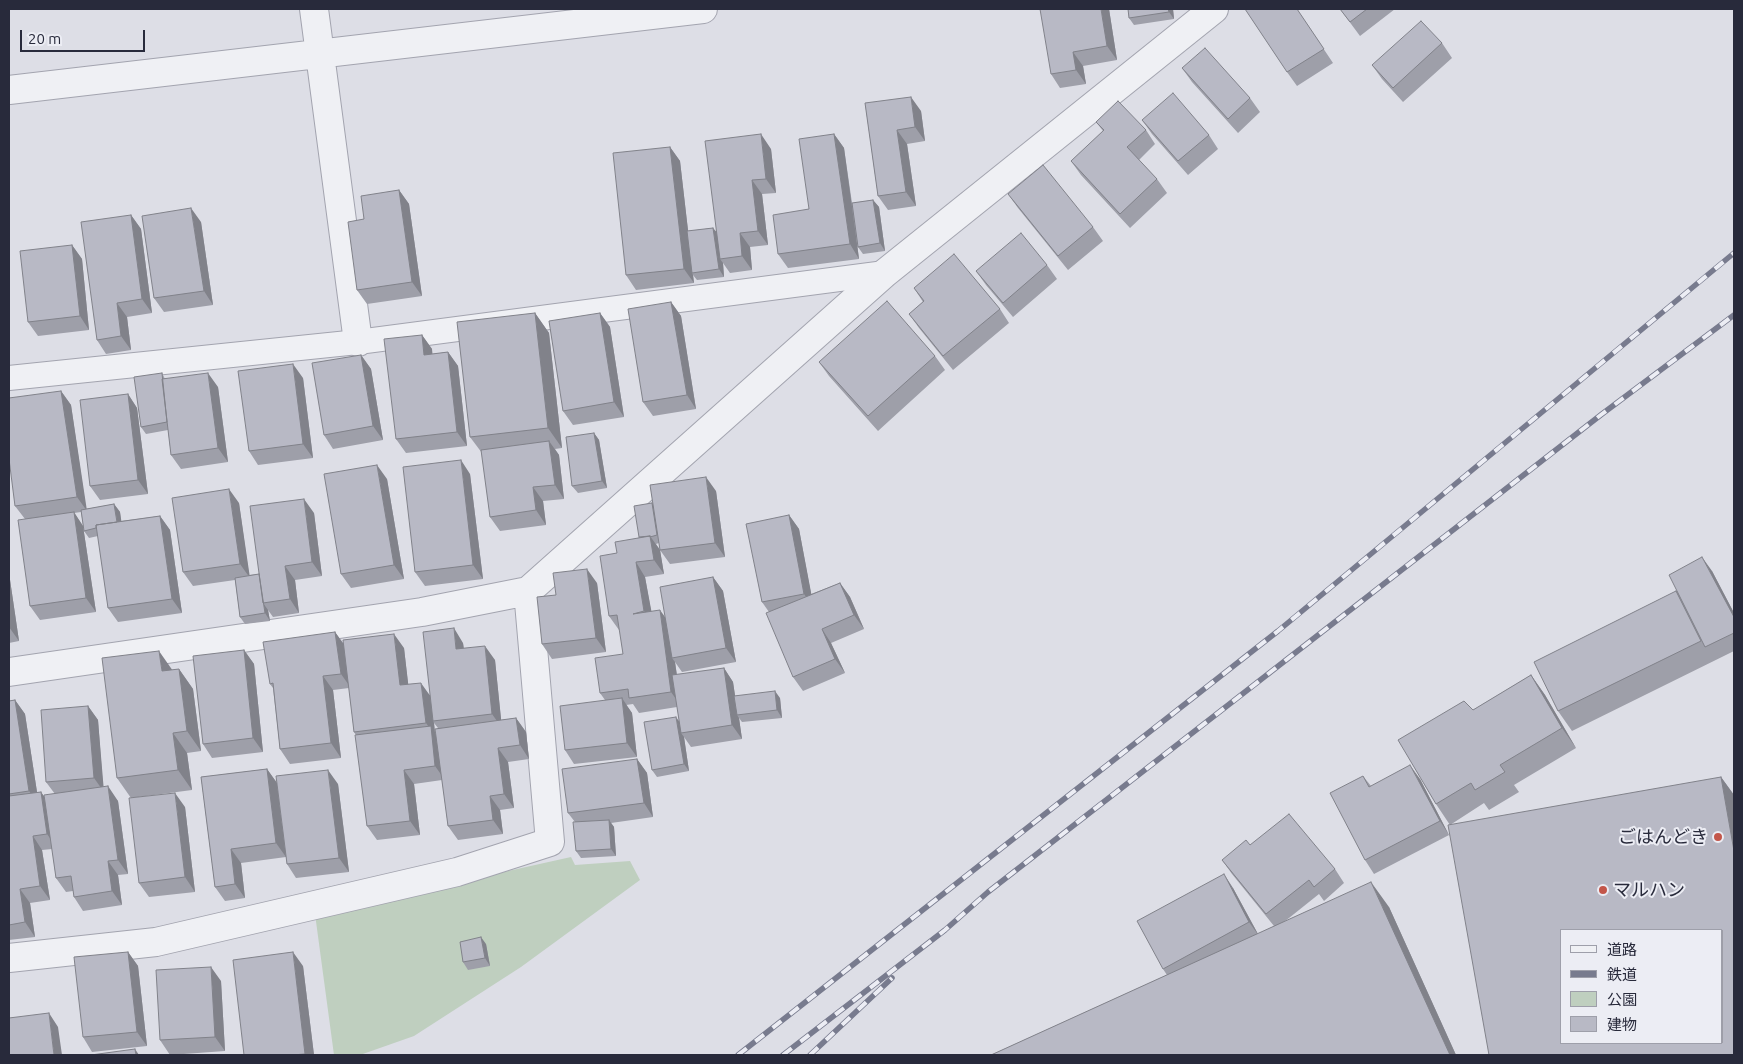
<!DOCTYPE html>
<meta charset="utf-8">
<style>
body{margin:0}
#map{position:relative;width:1743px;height:1064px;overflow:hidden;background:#dddee6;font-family:Ubuntu,"Noto Sans JP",sans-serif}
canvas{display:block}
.frame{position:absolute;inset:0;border:10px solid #282a3b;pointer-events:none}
.legend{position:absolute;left:1560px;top:929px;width:162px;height:115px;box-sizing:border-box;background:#ecedf4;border:1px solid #9e9faa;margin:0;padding:6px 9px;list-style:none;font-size:15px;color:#282a3b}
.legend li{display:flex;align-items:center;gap:10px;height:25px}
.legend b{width:25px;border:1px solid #9e9faa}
.scale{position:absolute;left:20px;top:30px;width:125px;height:22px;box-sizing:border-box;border:2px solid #282a3b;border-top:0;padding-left:6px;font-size:15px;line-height:18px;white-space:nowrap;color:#282a3b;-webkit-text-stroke:4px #ecedf4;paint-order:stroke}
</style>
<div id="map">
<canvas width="1743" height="1064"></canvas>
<div class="frame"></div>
<ul class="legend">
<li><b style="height:6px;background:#eff0f4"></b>道路</li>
<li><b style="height:6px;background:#787b8e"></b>鉄道</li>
<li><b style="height:14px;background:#bfcfbf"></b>公園</li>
<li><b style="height:14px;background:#b8b9c5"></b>建物</li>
</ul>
<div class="scale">20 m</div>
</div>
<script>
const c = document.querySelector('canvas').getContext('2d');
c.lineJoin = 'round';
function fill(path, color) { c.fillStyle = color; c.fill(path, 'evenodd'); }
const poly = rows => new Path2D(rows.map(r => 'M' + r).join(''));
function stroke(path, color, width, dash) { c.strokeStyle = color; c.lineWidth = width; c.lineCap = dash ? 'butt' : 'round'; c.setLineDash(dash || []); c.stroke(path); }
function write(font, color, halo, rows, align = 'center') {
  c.font = font + ' Ubuntu,"Noto Sans JP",sans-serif'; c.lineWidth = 4; c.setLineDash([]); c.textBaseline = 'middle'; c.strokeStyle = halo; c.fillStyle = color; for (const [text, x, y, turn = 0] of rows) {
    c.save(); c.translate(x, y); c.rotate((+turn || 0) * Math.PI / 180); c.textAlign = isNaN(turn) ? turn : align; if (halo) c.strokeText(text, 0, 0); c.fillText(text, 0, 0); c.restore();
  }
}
fill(poly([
 [571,857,575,865,630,861,640,880,521,967,414,1036,360,1055,334,1055,315,914]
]), '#bfcfbf');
const lane = poly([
 [9,378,358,342,885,273]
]);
const street = poly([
 [314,9,358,342],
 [9,90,703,9],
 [9,672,422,612,528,591,885,273,1214,9],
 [9,958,156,942,457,872,550,842,528,591]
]);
stroke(lane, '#a3a4af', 26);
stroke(street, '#a3a4af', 30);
stroke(lane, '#eff0f4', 24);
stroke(street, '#eff0f4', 28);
const rail = poly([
 [738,1055,1278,631,1734,253],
 [783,1055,945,930,988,892,1602,414,1734,315],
 [810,1055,892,978]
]);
stroke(rail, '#787b8e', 5.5);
stroke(rail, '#ecedf4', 4, [11]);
fill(poly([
 [1109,9,1117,60,1083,66,1086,84,1060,88,1051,74],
 [1128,9,1173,9,1174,19,1134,25,1129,18],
 [1297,9,1333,63,1297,86,1287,72],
 [1340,9,1395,9,1360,36],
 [1442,43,1452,58,1403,102,1382,79,1372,65],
 [1182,68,1250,98,1260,112,1238,133,1192,82],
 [865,103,921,111,925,141,907,144,916,206,888,210,878,196],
 [1142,120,1209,135,1218,149,1188,175,1152,134],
 [1096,122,1146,130,1155,144,1139,160,1157,179,1167,193,1130,228,1081,175,1071,161,1103,131],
 [834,134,844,148,852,203,873,200,879,207,885,251,863,254,858,247,856,235,859,259,788,268,778,254,809,209],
 [670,147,680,161,688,231,713,228,716,232,771,149,776,193,762,194,768,245,750,247,752,270,730,273,723,263,724,277,697,280,693,275,694,283,636,290,626,275],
 [399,190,409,204,422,296,367,304,357,290,364,219],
 [1008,194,1093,227,1103,241,1068,270,1018,208],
 [131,215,141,229,152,313,127,317,131,350,106,354,97,340],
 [201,222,213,305,164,312,154,298],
 [72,245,82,259,89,330,38,336,28,322],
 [1047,265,1057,279,1013,317,986,285,976,271],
 [914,288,1000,309,1009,323,953,370,919,328,909,314,923,302],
 [671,302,681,316,696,409,653,416,643,402],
 [535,313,549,333,562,448,555,449,559,455,564,499,543,501,546,525,500,531,490,517,482,453,470,437],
 [600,313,610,327,624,417,573,425,563,411],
 [422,335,432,349,432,354,448,352,458,366,467,446,406,453,396,439],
 [361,355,371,369,383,440,333,449,324,435],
 [935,356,945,370,878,431,829,376,819,362],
 [162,373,165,379,218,387,228,462,181,469,171,455,168,430,146,434,141,427],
 [303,378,313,458,258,465,249,451],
 [61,391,71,405,86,509,114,504,120,512,121,521,160,516,170,530,182,613,118,622,108,608,98,536,89,538,84,531,81,512,74,513,83,526,96,612,40,620,30,606,25,519,15,506],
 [128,394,137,408,148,494,100,500,90,486],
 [594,433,599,440,607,488,578,493,572,486],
 [470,474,483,579,425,586,415,572],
 [387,479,404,579,351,588,341,574],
 [716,491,725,557,670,564,660,550,659,543,656,544,660,550,664,574,645,577,651,611,665,618,713,577,723,591,736,662,682,672,675,662,677,675,724,668,733,682,735,696,780,698,782,718,742,722,739,718,742,739,691,747,684,737,689,771,657,777,652,770,679,720,677,707,639,713,633,704,626,705,632,713,637,757,574,764,565,750,605,700,600,693,623,654,620,630,619,630,609,616,617,553,639,537,652,503,654,505],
 [239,503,249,575,259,574,314,513,322,576,295,580,299,613,273,617,268,610,270,621,245,624,240,617,235,580,193,586,183,572],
 [789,515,799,529,811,594,840,583,850,597,864,629,831,643,845,673,803,691,793,677,769,612,762,602],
 [1712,571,1734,613,1734,651,1572,731,1558,711,1676,591],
 [9,573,19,641,9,643],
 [597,583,606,652,552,659,542,644,556,595],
 [335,632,343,643,404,648,408,684,430,695,463,643,464,648,495,660,501,720,516,718,526,732,529,759,508,762,514,808,500,810,503,834,458,840,448,826,442,780,414,784,420,835,377,840,367,826,356,735,354,732,349,688,333,690,341,758,290,764,280,749,273,688,270,684],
 [434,723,438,728,436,734,435,733],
 [244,650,254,664,263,752,212,758,203,744],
 [179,669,193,689,201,751,187,753,192,790,131,798,117,778,173,670],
 [1531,675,1545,695,1576,748,1514,785,1519,792,1489,810,1484,803,1450,825,1436,804,1473,710],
 [15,700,25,714,37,792,41,792,44,797,55,794,46,782,88,706,98,720,103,787,118,801,128,874,118,875,122,905,83,911,74,897,73,891,66,892,56,878,52,849,42,850,50,900,30,903,35,937,9,940,9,701],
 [637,759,647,773,653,817,611,823,614,827,616,856,581,858,576,851,575,822,568,813],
 [267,769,277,783,282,826,338,784,349,872,296,878,287,864,286,857,241,863,245,898,225,901,215,887,201,777],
 [1363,776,1371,786,1420,779,1449,835,1721,777,1734,795,1734,1055,1449,835,1374,874,1365,860],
 [185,807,195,892,149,897,139,883],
 [1250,845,1335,869,1344,883,1324,901,1319,894,1284,922,1389,907,1456,1055,991,1055,1167,975,1163,969,1233,888,1258,934,1274,926,1232,874,1222,860],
 [486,944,490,966,468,970,463,962],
 [128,952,138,966,147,1046,92,1052,83,1037],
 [303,966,314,1055,244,1055],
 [221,981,225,1051,170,1055,160,1040]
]), '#9e9fa9');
fill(poly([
 [1101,9,1109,9,1117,60,1107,46],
 [1168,9,1173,9,1174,19,1169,12],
 [1073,52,1083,66,1086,84,1076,70],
 [911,97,921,111,925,141,915,127],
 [897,130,907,144,916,206,906,192],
 [761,134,771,149,776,193,766,179],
 [834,134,844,148,859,259,850,244],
 [670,147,680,161,693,273,692,273,693,275,694,283,684,269],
 [752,180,762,194,768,245,758,231],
 [399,190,409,204,422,296,412,282],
 [873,200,879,207,885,251,880,243],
 [191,208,201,222,213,305,204,291],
 [131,215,141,229,152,313,142,299],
 [713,228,719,235,720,259,723,263,724,277,719,269],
 [740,233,750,247,752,270,742,256],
 [72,245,82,259,89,330,80,316],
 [671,302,681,316,696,409,687,395],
 [117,303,127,317,131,350,121,336],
 [535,313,549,333,562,448,548,428],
 [600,313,610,327,624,417,614,402],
 [422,335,432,349,434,369,424,355],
 [448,352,458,366,467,446,457,432],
 [361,355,371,369,383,440,373,426],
 [293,364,303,378,313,458,303,444],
 [208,373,218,387,228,462,218,448],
 [61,391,71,405,87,511,77,497],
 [128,394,137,408,148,494,138,480],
 [594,433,599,440,607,488,602,481],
 [549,441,559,455,564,499,555,485],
 [461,460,470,474,483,579,473,565],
 [377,465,387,479,404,579,394,565],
 [706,477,716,491,725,557,715,543],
 [533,487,543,501,546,525,536,510],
 [229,489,239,503,250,578,240,564],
 [304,499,314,513,322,576,312,562],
 [114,504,120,512,123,532,118,525],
 [74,512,83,526,96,612,86,598],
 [789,515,799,529,814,608,804,594],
 [160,516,170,530,182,613,172,599],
 [650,536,660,550,664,574,654,560],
 [1702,557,1712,571,1734,613,1734,617],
 [636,562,645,577,654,625,644,611],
 [285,566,295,580,299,613,290,599],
 [587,569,597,583,606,652,596,638],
 [9,573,19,641,9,627],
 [259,574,263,603,268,610,270,621,265,613],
 [713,577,723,591,736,662,726,648],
 [840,583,850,597,864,629,854,615],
 [660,610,670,624,672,658,675,662,681,706,671,692],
 [454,628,463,643,465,664,456,649],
 [822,629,831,643,845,673,835,659],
 [335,632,345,646,351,688,341,674],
 [394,634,404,648,410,699,400,685],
 [485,646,495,660,502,728,492,714],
 [244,650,254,664,263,752,253,738],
 [159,651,173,671,162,671],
 [724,668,733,682,738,715,737,715,739,718,742,739,732,725],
 [179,669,193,689,201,751,187,731],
 [1531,675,1545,695,1576,748,1562,728],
 [323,676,333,690,341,758,331,743],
 [421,683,431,697,433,721,434,723,435,733,440,740,445,780,435,766,431,730,426,723],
 [775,691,780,698,782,718,777,710],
 [622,698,632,713,637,757,627,743],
 [15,700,25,714,39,805,29,791],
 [88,706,98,720,104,792,94,778],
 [676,717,681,724,681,733,684,737,689,771,684,764],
 [516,718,526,732,529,759,520,745],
 [173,733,187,753,192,790,178,770],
 [498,748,508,762,514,808,504,794],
 [637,759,647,773,653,817,644,803],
 [1410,765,1420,779,1449,835,1440,821],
 [267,769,277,783,286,857,276,843],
 [328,770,338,784,349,872,339,858],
 [404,770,414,784,420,835,410,821],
 [1721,777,1734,795,1734,851],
 [108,786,118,801,128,874,118,860],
 [41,792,51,806,57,848,47,834],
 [175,793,185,807,195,892,185,877],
 [490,796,500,810,503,834,493,820],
 [609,820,614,827,616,856,611,849],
 [33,836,42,850,50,900,40,886],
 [231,849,241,863,245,898,235,884],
 [108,861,118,875,122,905,112,891],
 [1224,874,1233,888,1259,936,1249,922],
 [1371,882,1389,907,1456,1055,1450,1055],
 [20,889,30,903,35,937,25,922],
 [481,937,486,944,490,966,485,958],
 [128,952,138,966,147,1046,137,1032],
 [293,952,303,966,314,1055,307,1055,305,1054],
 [211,967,221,981,225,1051,215,1037],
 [49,1013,58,1027,62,1055,54,1055],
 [135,1049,139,1055,136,1055]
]), '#81828a');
const building = poly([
 [1040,9,1101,9,1107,46,1073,52,1076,70,1051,74,1040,9],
 [1128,9,1168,9,1169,12,1129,18,1128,9],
 [1245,9,1297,9,1324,49,1287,72,1245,9],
 [1340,9,1367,9,1350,22,1340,9],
 [1421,21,1442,43,1393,88,1372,65,1421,21],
 [1205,48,1250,98,1228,119,1182,68,1205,48],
 [1173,93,1209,135,1178,161,1142,120,1173,93],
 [911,97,915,127,897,130,906,192,878,196,865,103,911,97],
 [1118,101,1146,130,1127,147,1157,179,1120,214,1071,161,1104,130,1096,122,1118,101],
 [761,134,766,179,752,180,758,231,740,233,742,256,720,259,705,141,761,134],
 [834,134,850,244,778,254,773,215,809,209,799,139,834,134],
 [670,147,684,269,626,275,613,153,670,147],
 [1043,165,1093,227,1058,256,1008,194,1043,165],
 [399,190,412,282,357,290,348,222,364,219,361,196,399,190],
 [873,200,880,243,858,247,852,203,873,200],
 [191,208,204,291,154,298,142,216,191,208],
 [131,215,142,299,117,303,121,336,97,340,81,222,131,215],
 [713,228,719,269,692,273,687,231,713,228],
 [1021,233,1047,265,1003,303,976,271,1021,233],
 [72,245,80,316,28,322,20,251,72,245],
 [954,254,1000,309,943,356,909,314,924,301,914,288,954,254],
 [887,301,935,356,868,416,819,362,887,301],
 [671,302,687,395,643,402,628,309,671,302],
 [535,313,548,428,470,437,457,322,535,313],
 [600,313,614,402,563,411,549,321,600,313],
 [422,335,424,355,448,352,457,432,396,439,384,339,422,335],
 [361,355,373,426,324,435,312,363,361,355],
 [293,364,303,444,249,451,238,371,293,364],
 [162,373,167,422,141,427,134,377,162,373],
 [208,373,218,448,171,455,162,379,208,373],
 [61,391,77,497,15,506,9,459,9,398,61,391],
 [128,394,138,480,90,486,80,400,128,394],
 [594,433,602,481,572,486,566,437,594,433],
 [549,441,555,485,533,487,536,510,490,517,481,450,549,441],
 [461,460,473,565,415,572,403,467,461,460],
 [377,465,394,565,341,574,324,474,377,465],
 [706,477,715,543,660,550,650,485,706,477],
 [229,489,240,564,183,572,172,498,229,489],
 [304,499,312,562,285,566,290,599,263,603,250,506,304,499],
 [652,503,657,535,650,537,650,536,639,537,634,506,652,503],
 [114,504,117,522,96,525,96,528,84,531,81,510,114,504],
 [74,512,86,598,30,606,18,520,74,512],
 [789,515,804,594,762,602,746,524,789,515],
 [160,516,172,599,108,608,96,525,160,516],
 [650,536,654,560,636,562,644,611,633,614,660,610,671,692,629,698,628,689,600,693,595,658,623,654,617,615,609,616,600,556,617,553,615,542,650,536],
 [1702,557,1734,617,1734,633,1705,647,1669,575,1702,557],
 [587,569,596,638,542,644,537,597,556,595,553,573,587,569],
 [259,574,265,613,240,617,235,578,259,574],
 [713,577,726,648,672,658,660,587,713,577],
 [840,583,854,615,822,629,835,659,793,677,766,613,840,583],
 [1676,591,1701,641,1558,711,1534,662,1676,591],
 [454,628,456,649,485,646,492,714,433,721,423,632,454,628],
 [335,632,341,674,323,676,331,743,280,749,273,683,270,684,263,642,335,632],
 [394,634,400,685,421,683,426,723,354,732,343,640,394,634],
 [244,650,253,738,203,744,193,656,244,650],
 [159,651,162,671,179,669,187,731,173,733,178,770,117,778,102,658,159,651],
 [724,668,732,725,681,733,672,675,724,668],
 [1531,675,1562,728,1500,765,1505,772,1475,790,1471,783,1436,804,1398,740,1464,701,1473,710,1531,675],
 [775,691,777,710,737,715,734,696,775,691],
 [622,698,627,743,565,750,560,706,622,698],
 [15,700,29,791,9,794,9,701,15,700],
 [88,706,94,778,46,782,41,710,88,706],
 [676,717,684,764,652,770,644,722,676,717],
 [516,718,520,745,498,748,504,794,490,796,493,820,448,826,435,729,516,718],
 [431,726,435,766,404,770,410,821,367,826,355,735,431,726],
 [637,759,644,803,568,813,562,769,637,759],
 [1410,765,1440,821,1365,860,1330,793,1363,776,1369,787,1410,765],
 [267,769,276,843,231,849,235,884,215,887,201,777,267,769],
 [328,770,339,858,287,864,276,776,328,770],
 [1721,777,1734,851,1734,1055,1489,1055,1448,825,1721,777],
 [1562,930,1722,930,1722,1043,1562,1043,1562,930],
 [108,786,118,860,108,861,112,891,74,897,71,876,56,878,44,795,108,786],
 [41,792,47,834,33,836,40,886,20,889,25,922,9,925,9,796,41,792],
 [175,793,185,877,139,883,129,798,175,793],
 [1289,814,1335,869,1314,887,1309,880,1266,914,1222,860,1246,840,1250,845,1289,814],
 [609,820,611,849,576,851,573,822,609,820],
 [1224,874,1249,922,1163,969,1137,921,1224,874],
 [1371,882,1450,1055,991,1055,1371,882],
 [481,937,485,958,463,962,460,942,481,937],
 [128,952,137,1032,83,1037,74,957,128,952],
 [293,952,305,1054,292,1055,244,1055,233,960,293,952],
 [211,967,215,1037,160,1040,156,970,211,967],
 [49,1013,54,1055,9,1055,9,1018,49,1013],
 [135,1049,136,1055,91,1055,135,1049]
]);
fill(building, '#b8b9c5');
stroke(building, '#81828a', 1);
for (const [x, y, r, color] of [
 [1718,837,5,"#c3564a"],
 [1603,890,5,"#c3564a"]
]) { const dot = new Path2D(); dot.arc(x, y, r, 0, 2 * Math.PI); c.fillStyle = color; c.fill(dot); stroke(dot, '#ecedf4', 2); }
write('18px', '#282a3b', '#ecedf4', [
 ["ごはんどき",1708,837],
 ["マルハン",1613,890,"left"]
], 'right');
</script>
